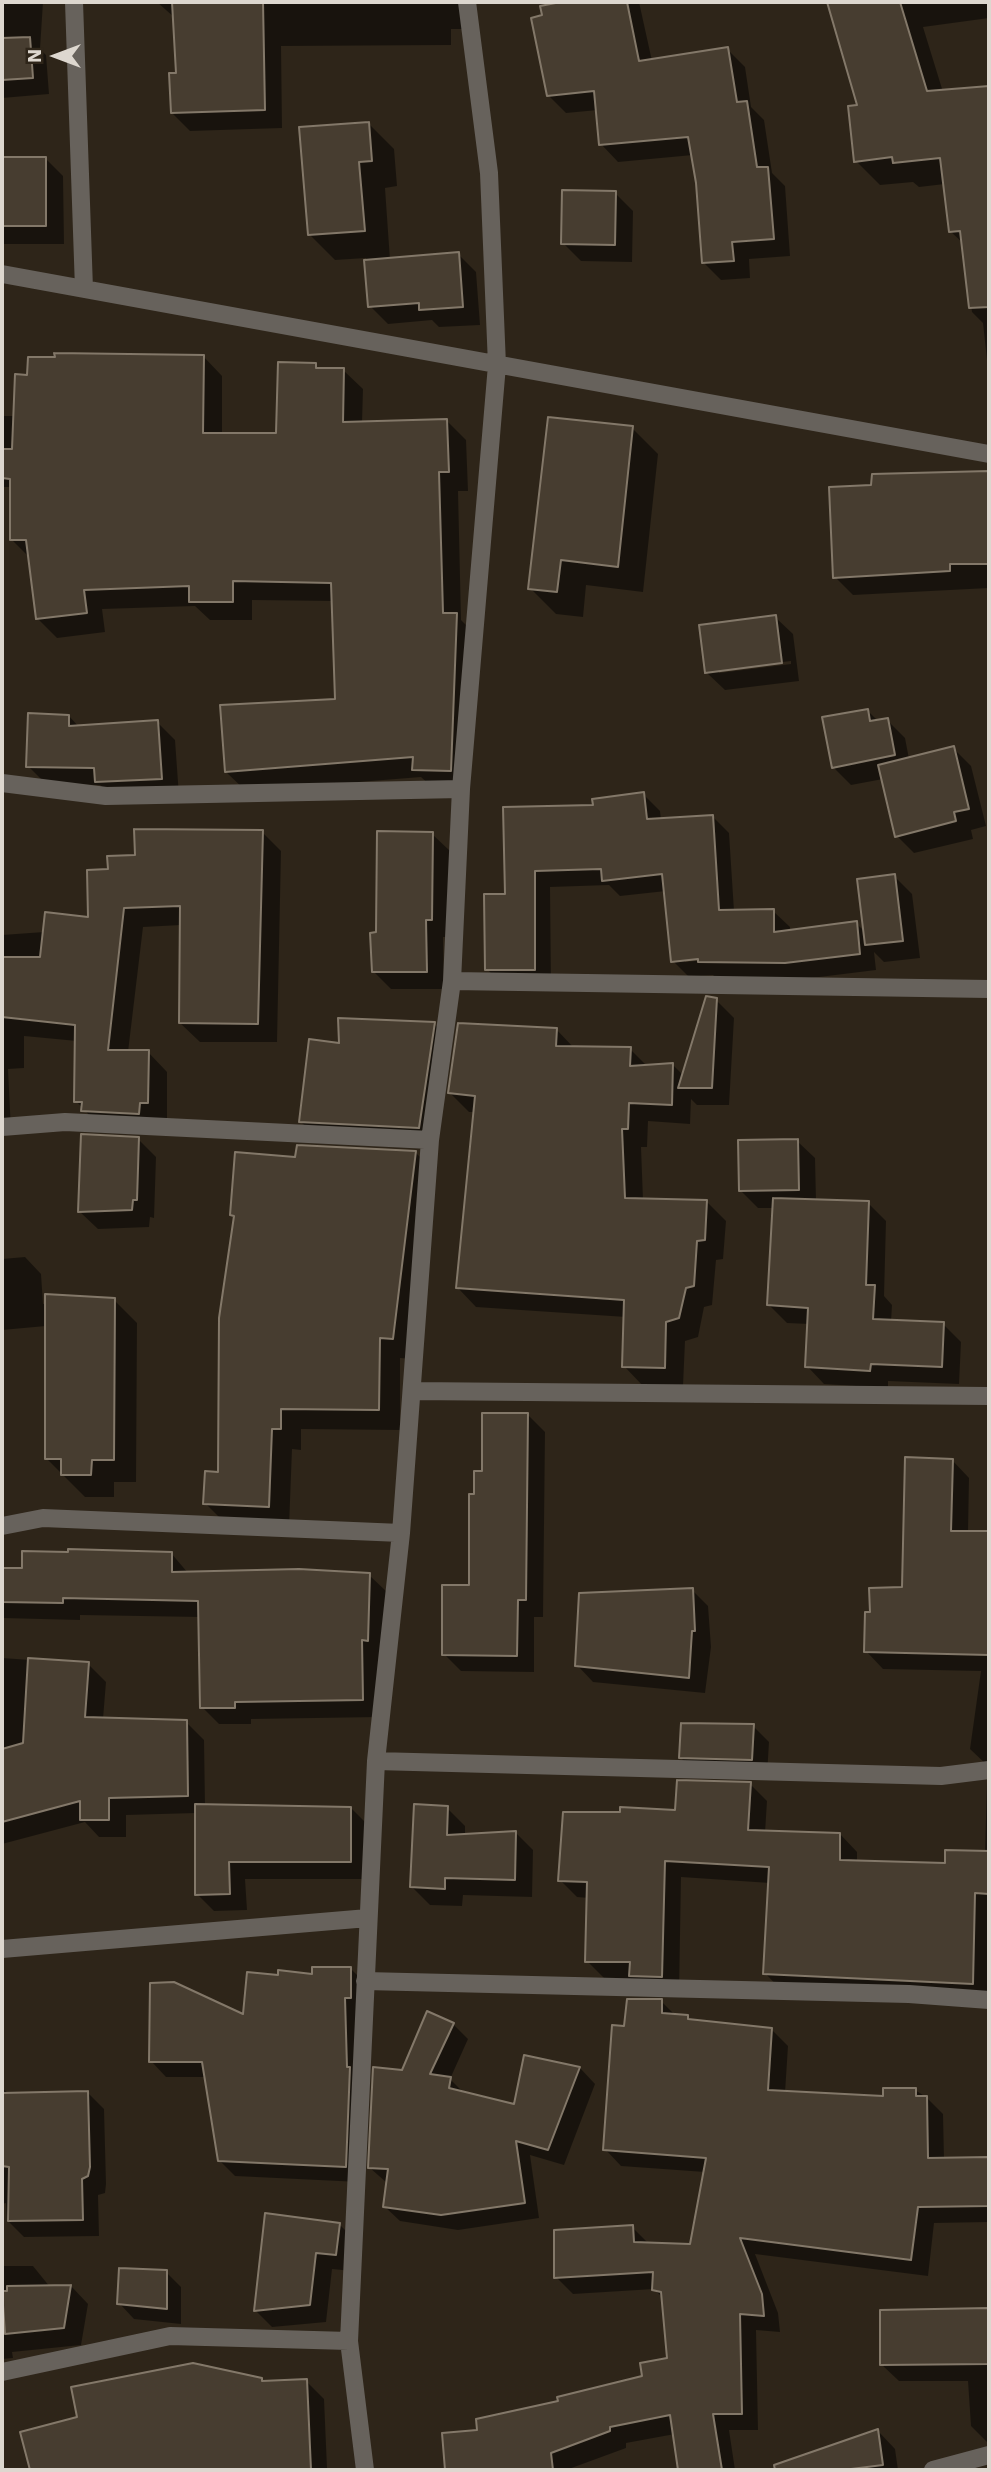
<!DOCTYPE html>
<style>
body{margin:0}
#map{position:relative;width:991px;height:2472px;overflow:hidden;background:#2e2519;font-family:"Work Sans",sans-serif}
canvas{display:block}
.frame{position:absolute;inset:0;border:4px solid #ddd7cf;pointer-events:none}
.north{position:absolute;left:21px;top:21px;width:70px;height:70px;-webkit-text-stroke:5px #2e2519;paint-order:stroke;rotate:270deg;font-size:19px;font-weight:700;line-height:28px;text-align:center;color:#ddd7cf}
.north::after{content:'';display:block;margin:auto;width:24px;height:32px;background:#ddd7cf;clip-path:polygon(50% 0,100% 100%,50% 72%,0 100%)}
</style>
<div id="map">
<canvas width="991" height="2472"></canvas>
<div class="frame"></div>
<div class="north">N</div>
</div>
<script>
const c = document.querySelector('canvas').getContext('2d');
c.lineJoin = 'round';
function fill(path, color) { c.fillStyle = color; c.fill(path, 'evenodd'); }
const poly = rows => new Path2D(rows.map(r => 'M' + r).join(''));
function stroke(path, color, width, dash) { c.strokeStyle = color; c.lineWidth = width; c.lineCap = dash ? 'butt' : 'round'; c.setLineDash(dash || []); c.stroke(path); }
fill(poly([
 [2,2,43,2,40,49,46,55,49,94,2,98],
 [157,2,461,2,463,29,451,29,451,45,281,46,282,128,190,131,172,113,178,75,175,18],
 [570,2,639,2,652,61,727,49,745,67,751,107,764,120,772,173,785,186,790,256,749,259,750,278,721,280,704,263,693,155,618,162,601,144,598,110,566,113,548,95,542,7],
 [829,2,989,2,989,18,923,27,943,92,989,88,989,378,983,323,972,312,964,244,950,231,945,184,919,187,913,182,880,185,856,161,859,106],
 [368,123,394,149,397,186,385,188,390,260,458,254,476,272,480,325,439,327,432,320,388,324,370,306,366,258,335,260,309,234],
 [2,158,45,158,63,176,64,244,2,244],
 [615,193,633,211,632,262,581,261,563,243],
 [203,356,222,376,222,434,278,434,315,365,320,370,343,370,363,389,362,423,447,421,466,440,468,491,458,491,461,620,476,635,470,790,434,789,421,777,246,791,226,772,336,701,333,601,252,600,252,620,210,620,195,606,102,609,105,632,57,638,37,618,30,558,11,539,11,487,2,487,2,416,15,416,29,376],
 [632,428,658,454,643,592,586,585,583,617,556,614,530,588],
 [989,482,989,588,853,595,835,577],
 [775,617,793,634,799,681,725,690,707,673],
 [791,661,791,664,719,673,719,670],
 [867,710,878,721,887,720,905,738,909,759,953,748,971,766,986,826,971,830,973,839,914,853,897,836,883,779,851,785,833,767],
 [69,716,79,727,157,722,175,740,179,796,115,799,100,785,46,784,28,766],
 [643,794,660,811,661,820,712,816,729,833,734,911,773,911,790,927,790,932,856,923,865,932,894,876,912,894,920,958,884,962,874,952,876,970,803,979,716,978,713,975,689,977,673,961,666,891,620,896,609,885,550,887,551,986,503,986,487,969,507,896,595,806],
 [706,956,706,960,685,962,685,958],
 [262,832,281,851,277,1042,200,1042,180,1023,181,925,143,927,128,1052,148,1052,167,1072,167,1121,103,1130,76,1101,77,1041,24,1036,24,1068,8,1069,11,1131,2,1131,2,935,44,932,90,919,109,871,136,857],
 [432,834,450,851,449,937,443,937,444,989,391,989,373,971,378,934],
 [716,1000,734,1018,729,1105,697,1105,691,1099,690,1124,648,1121,647,1147,641,1147,643,1200,707,1202,726,1221,723,1259,716,1260,712,1305,704,1307,698,1337,685,1341,683,1386,643,1386,624,1366,626,1317,476,1307,457,1287,475,1112,469,1112,450,1093,556,1029,574,1048,630,1049,647,1066,673,1065,683,1075],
 [434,1024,452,1042,436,1145,319,1139,301,1122],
 [138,1139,156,1157,154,1218,150,1217,149,1227,98,1229,80,1212],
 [797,1141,815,1158,816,1201,868,1203,886,1221,884,1296,892,1305,891,1322,943,1324,961,1342,959,1384,888,1381,888,1388,824,1384,807,1366,809,1324,787,1323,769,1305,774,1208,758,1208,740,1190],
 [415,1152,436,1173,413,1359,400,1358,400,1430,301,1429,301,1450,292,1449,289,1527,226,1524,205,1503,219,1473,235,1219,232,1215,297,1159],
 [25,1257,41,1274,43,1304,114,1300,137,1323,136,1482,114,1482,114,1497,85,1497,46,1458,46,1326,2,1330,2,1259],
 [528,1415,545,1432,543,1617,534,1617,534,1672,461,1671,444,1654,470,1587,475,1496,484,1473],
 [952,1460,969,1478,968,1532,989,1532,989,1767,970,1749,981,1671,883,1669,866,1651,872,1614,904,1589],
 [171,1553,188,1573,369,1575,387,1592,380,1717,251,1719,251,1724,219,1724,202,1707,200,1617,80,1615,80,1620,2,1618,2,1570],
 [692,1590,708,1606,711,1647,705,1693,593,1682,577,1665],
 [2,1658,88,1664,106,1682,103,1719,186,1722,204,1740,205,1806,351,1808,368,1825,368,1879,245,1879,247,1910,214,1911,197,1894,197,1813,126,1815,126,1837,99,1837,85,1822,2,1844],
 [753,1726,769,1742,767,1775,696,1773,680,1757],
 [987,1783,989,2000,782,1991,765,1973,770,1883,681,1877,679,1993,648,1993,634,1979,604,1978,587,1961,589,1898,577,1897,560,1880,677,1811,750,1784,767,1801,765,1833,840,1834,857,1852,857,1862,946,1865,985,1853],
 [447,1808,465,1826,465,1836,515,1832,533,1850,532,1897,463,1895,462,1906,430,1905,412,1887],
 [351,1969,366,1984,360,2182,235,2176,219,2160,206,2077,166,2077,151,2061,245,2016,279,1977,314,1976],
 [661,2001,676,2016,687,2017,691,2021,771,2029,788,2046,785,2093,884,2098,915,2090,926,2097,943,2114,944,2159,989,2158,989,2222,934,2223,928,2276,755,2254,778,2313,780,2332,756,2330,758,2430,729,2430,735,2470,680,2470,675,2434,626,2443,626,2448,566,2470,447,2470,444,2434,478,2431,559,2402,644,2377,668,2359,664,2299,654,2289,573,2294,556,2277,632,2227,649,2244,692,2245,705,2172,621,2166,605,2149,626,2028],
 [453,2024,468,2039,450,2079,464,2093,515,2106,525,2057,580,2068,595,2084,564,2165,530,2155,539,2218,458,2230,400,2221,384,2206,387,2183,370,2168,403,2072],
 [2,2088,9,2094,87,2092,104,2109,106,2184,105,2193,98,2195,99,2236,24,2237,7,2220,6,2203,2,2204],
 [339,2224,356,2241,352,2271,332,2269,326,2322,272,2327,255,2310],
 [2,2266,33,2266,50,2287,71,2286,88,2304,81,2345,12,2352,13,2358,2,2359],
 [166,2272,181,2287,181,2324,134,2319,119,2303],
 [989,2310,989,2443,988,2443,971,2426,968,2381,899,2381,882,2365,881,2311],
 [261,2379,265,2383,306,2381,324,2399,327,2468,329,2470,31,2470,22,2433],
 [878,2431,895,2449,898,2470,777,2470,776,2466]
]), '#0007');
const building = poly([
 [172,2,263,2,265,110,171,113,169,73,176,73,172,2],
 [561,2,627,2,639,61,728,47,737,102,747,101,757,167,768,167,774,239,732,242,734,261,702,263,696,183,688,137,599,145,594,91,547,96,531,18,542,15,540,6,561,2],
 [827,2,900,2,927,91,989,86,989,307,969,308,960,231,949,232,940,158,893,163,892,157,854,162,848,106,857,105,827,2],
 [30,37,33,78,2,80,2,38,30,37],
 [369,122,372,161,359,162,365,231,308,235,299,127,369,122],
 [2,157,46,157,46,226,2,226,2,157],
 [562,190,616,191,615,245,561,244,562,190],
 [459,252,463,307,419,310,419,303,368,307,364,260,459,252],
 [54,353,204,355,203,433,276,433,278,362,316,363,316,368,344,368,343,422,447,419,449,472,439,472,443,613,457,613,451,771,412,770,413,757,225,772,220,705,335,699,331,583,233,581,233,602,189,602,189,586,84,590,87,613,36,619,26,540,10,540,10,479,2,478,3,449,12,449,15,374,27,375,28,357,55,357,54,353],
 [548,417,633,426,618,567,561,560,557,592,528,589,548,417],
 [989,471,989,564,950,564,950,571,833,578,829,487,871,485,872,474,989,471],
 [776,615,782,663,705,673,699,625,776,615],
 [868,709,870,721,888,718,895,755,832,768,822,717,868,709],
 [28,713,69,715,69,726,158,720,162,779,95,782,94,768,26,767,28,713],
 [954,746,969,809,954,812,956,821,895,837,878,765,954,746],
 [644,792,647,819,713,815,719,910,774,909,774,932,857,921,860,954,785,963,698,962,698,959,671,962,662,874,602,881,601,869,535,871,535,970,485,970,484,894,505,894,503,807,593,805,592,799,644,792],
 [134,829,263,830,258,1024,179,1023,180,906,124,908,108,1050,149,1050,148,1103,140,1103,139,1114,81,1111,82,1102,74,1102,75,1025,2,1017,2,957,40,957,45,912,88,917,87,870,108,869,107,856,135,855,134,829],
 [377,831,433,832,432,920,426,920,427,972,372,972,370,933,376,932,377,831],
 [895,874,903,941,865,945,857,879,895,874],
 [706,996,717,998,712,1088,678,1088,706,996],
 [338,1018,435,1022,419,1128,299,1122,309,1039,339,1043,338,1018],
 [458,1023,557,1028,556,1046,631,1047,630,1066,673,1063,672,1105,629,1103,628,1129,622,1129,625,1198,707,1200,705,1240,697,1241,694,1286,686,1288,679,1318,666,1322,665,1368,622,1367,624,1300,456,1288,475,1096,448,1093,458,1023],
 [81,1134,139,1137,137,1200,133,1200,132,1210,78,1212,81,1134],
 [798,1139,799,1190,739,1191,738,1140,798,1139],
 [297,1145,416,1151,393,1339,380,1338,379,1410,281,1409,281,1429,272,1429,269,1507,203,1504,205,1471,218,1472,219,1318,234,1216,230,1215,235,1152,295,1157,297,1145],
 [773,1198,869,1201,866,1285,875,1285,873,1319,944,1322,942,1367,871,1364,870,1371,805,1367,808,1308,767,1305,773,1198],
 [45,1294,115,1298,114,1460,92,1460,91,1475,61,1475,61,1459,45,1459,45,1294],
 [482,1413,528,1413,526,1600,518,1600,517,1656,442,1655,442,1585,469,1585,469,1494,474,1494,474,1471,482,1471,482,1413],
 [905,1457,953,1459,951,1531,989,1531,989,1655,864,1652,865,1612,870,1612,869,1588,902,1587,905,1457],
 [68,1549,172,1552,172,1572,299,1569,370,1573,368,1641,362,1640,363,1700,235,1702,235,1708,200,1708,198,1601,63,1598,63,1603,2,1602,2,1568,22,1568,22,1551,68,1552,68,1549],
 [693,1588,695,1631,692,1631,689,1678,575,1666,579,1593,693,1588],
 [28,1658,89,1662,85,1717,187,1720,188,1796,109,1798,109,1820,80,1820,80,1801,2,1822,2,1749,23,1743,28,1658],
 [681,1723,754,1724,752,1760,679,1758,681,1723],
 [677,1780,751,1782,748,1830,840,1833,840,1860,945,1863,945,1850,989,1851,989,1894,975,1893,973,1984,763,1974,769,1867,665,1861,662,1977,629,1976,630,1962,585,1962,587,1882,558,1881,563,1812,620,1812,620,1807,675,1810,677,1780],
 [195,1804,351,1807,351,1862,229,1862,230,1894,195,1895,195,1804],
 [414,1804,448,1806,447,1835,516,1831,515,1880,445,1878,445,1889,410,1887,414,1804],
 [312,1967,351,1967,351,1998,345,1998,347,2067,350,2067,346,2167,218,2161,202,2062,149,2062,150,1983,174,1982,243,2014,247,1972,278,1975,278,1970,312,1974,312,1967],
 [627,1999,662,1999,662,2013,688,2015,688,2019,772,2028,768,2090,883,2096,883,2088,916,2088,916,2096,927,2096,928,2158,989,2157,989,2206,918,2207,911,2260,740,2238,762,2294,764,2316,740,2314,742,2414,713,2414,722,2470,678,2470,670,2415,610,2427,610,2431,551,2453,553,2470,445,2470,442,2433,477,2430,476,2419,558,2401,557,2397,642,2376,640,2363,667,2358,661,2292,652,2290,653,2272,554,2278,554,2230,633,2225,634,2242,690,2244,706,2158,603,2150,612,2025,624,2026,627,1999],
 [427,2011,454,2023,430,2074,451,2077,449,2088,514,2104,524,2055,580,2067,548,2150,516,2141,525,2203,441,2215,383,2207,388,2169,368,2168,373,2067,402,2070,427,2011],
 [88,2091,90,2167,88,2176,82,2179,83,2220,8,2221,9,2167,2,2166,2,2093,88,2091],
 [265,2213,340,2223,336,2255,316,2253,310,2305,254,2311,265,2213],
 [119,2268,167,2270,167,2309,117,2304,119,2268],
 [71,2285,64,2328,5,2334,2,2291,7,2291,7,2286,71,2285],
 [989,2308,989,2364,880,2365,880,2310,989,2308],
 [193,2363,262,2378,262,2381,307,2379,311,2470,30,2470,20,2432,77,2417,71,2387,193,2363],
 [878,2429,883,2465,843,2470,775,2470,774,2465,878,2429]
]);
fill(building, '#473d30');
stroke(building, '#837869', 2);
stroke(poly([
 [74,2,84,289],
 [2,274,989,454],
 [2,783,106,796,461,789],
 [452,981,989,989],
 [2,1127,65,1122,430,1140],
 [412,1391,989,1396],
 [2,1526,43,1518,401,1533],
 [376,1761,941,1776,989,1770],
 [2,1949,368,1918],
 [365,1981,909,1994,989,2000],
 [2,2372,170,2336,349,2341],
 [365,2470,349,2341,376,1761,401,1533,430,1140,452,981,461,789,497,365,489,173,467,2],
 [933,2470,989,2455]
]), '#67625c', 18);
</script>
